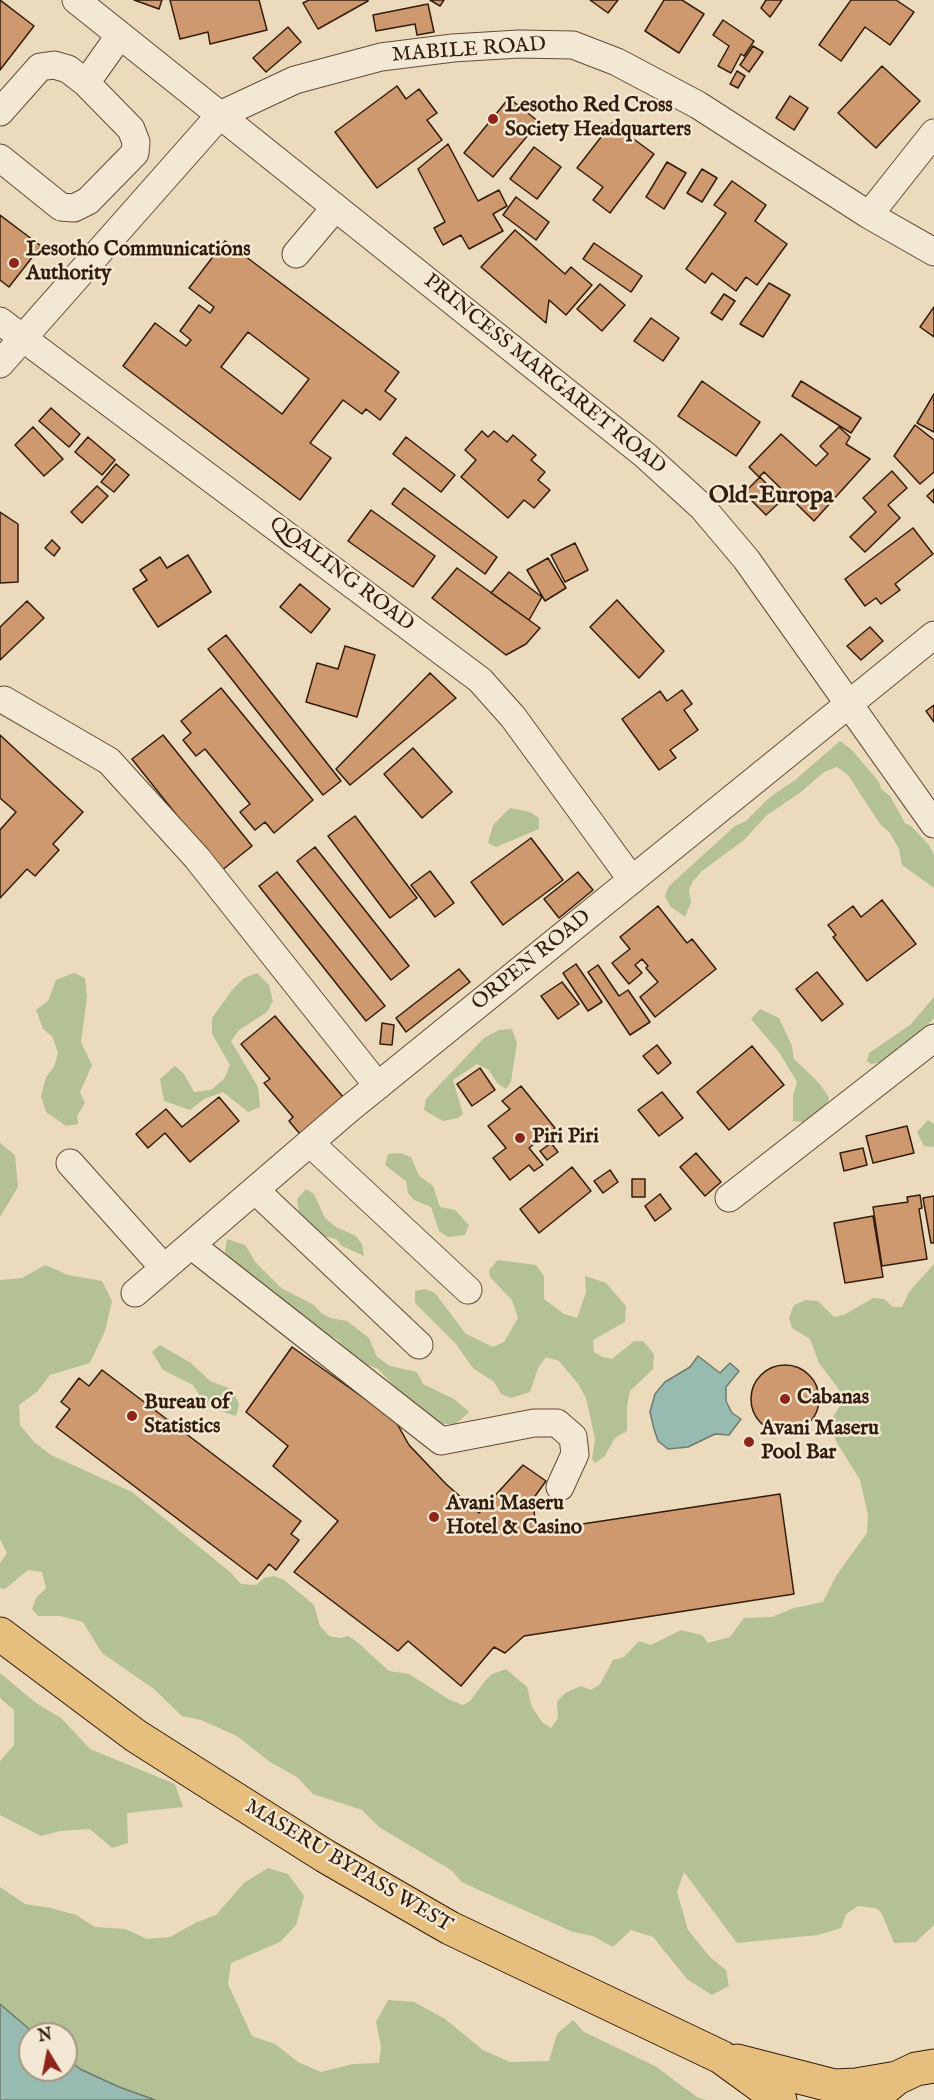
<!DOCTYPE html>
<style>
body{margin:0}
#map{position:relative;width:934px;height:2100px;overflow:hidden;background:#ebdbbc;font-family:"IM FELL English",serif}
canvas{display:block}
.north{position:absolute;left:18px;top:2022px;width:60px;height:60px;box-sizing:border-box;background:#f2e8d3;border:2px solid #a69683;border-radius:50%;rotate:350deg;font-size:16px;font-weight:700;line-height:24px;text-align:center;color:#341c0b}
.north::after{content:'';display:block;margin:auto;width:21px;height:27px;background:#8f2418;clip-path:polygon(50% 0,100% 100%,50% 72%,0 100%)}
</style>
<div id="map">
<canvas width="934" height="2100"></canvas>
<div class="north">N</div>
</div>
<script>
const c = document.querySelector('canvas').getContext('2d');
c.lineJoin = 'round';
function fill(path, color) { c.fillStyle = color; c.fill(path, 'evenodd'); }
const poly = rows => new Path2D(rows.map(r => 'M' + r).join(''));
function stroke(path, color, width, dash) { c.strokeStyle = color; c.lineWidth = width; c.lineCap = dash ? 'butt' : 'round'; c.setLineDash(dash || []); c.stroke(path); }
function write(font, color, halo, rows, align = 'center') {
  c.font = font + ' "IM FELL English",serif'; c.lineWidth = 5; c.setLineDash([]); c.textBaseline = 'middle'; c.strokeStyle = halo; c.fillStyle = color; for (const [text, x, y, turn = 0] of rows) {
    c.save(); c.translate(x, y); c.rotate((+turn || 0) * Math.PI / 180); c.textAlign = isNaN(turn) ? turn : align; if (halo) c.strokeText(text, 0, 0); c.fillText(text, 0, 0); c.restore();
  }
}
fill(poly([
 [840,741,852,750,879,782,881,789,890,796,905,823,911,826,929,845,934,855,934,888,902,865,899,849,890,833,880,824,848,775,837,767,824,772,801,792,767,815,744,840,702,871,693,881,689,890,691,902,685,917,670,906,665,896,669,886,735,826,746,821,769,798,795,780],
 [510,808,530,812,539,818,539,829,496,847,488,843,493,825],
 [74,973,85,978,87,997,81,1042,92,1065,80,1092,85,1103,77,1116,78,1124,66,1126,46,1112,41,1096,46,1077,54,1067,58,1053,52,1036,43,1029,36,1010,48,1001,56,980],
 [257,973,269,985,273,1001,267,1012,239,1030,231,1041,258,1087,260,1107,248,1112,223,1092,204,1099,190,1110,164,1101,160,1079,175,1066,184,1074,194,1092,211,1090,224,1079,230,1065,212,1034,212,1018,232,990,244,978],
 [934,997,934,1018,920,1033,887,1061,871,1064,867,1061,869,1053,910,1025],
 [760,1009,779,1018,792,1046,794,1059,818,1082,829,1097,826,1110,814,1123,793,1121,793,1096,797,1082,779,1052,751,1019],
 [512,1029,517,1043,511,1082,506,1089,497,1083,489,1070,477,1064,453,1080,463,1114,458,1118,443,1121,424,1110,426,1099,484,1038,499,1030],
 [928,1120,934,1124,934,1147,924,1146,917,1132],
 [0,1143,15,1155,18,1187,0,1217],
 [400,1153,411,1157,419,1176,433,1186,440,1207,455,1210,469,1225,465,1235,448,1237,439,1231,431,1207,414,1200,408,1193,406,1181,385,1165,388,1154],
 [306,1189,314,1194,325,1218,336,1227,356,1236,362,1244,364,1256,342,1246,336,1239,323,1236,299,1214,297,1199],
 [227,1239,245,1245,256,1263,281,1288,314,1305,321,1313,330,1318,347,1321,369,1338,377,1357,390,1366,417,1372,423,1384,454,1399,469,1412,456,1424,439,1424,399,1391,378,1369,356,1360,337,1339,308,1326,303,1315,228,1265,225,1251],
 [498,1260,536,1265,544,1276,544,1299,564,1314,577,1318,586,1292,585,1276,606,1283,626,1306,625,1322,593,1340,594,1352,602,1357,612,1359,634,1341,643,1341,654,1354,653,1369,630,1391,627,1406,627,1431,615,1438,604,1457,595,1463,592,1459,595,1439,586,1398,579,1385,559,1361,546,1357,538,1368,530,1392,511,1398,501,1394,494,1382,473,1368,456,1344,415,1303,415,1291,425,1289,435,1293,466,1334,493,1347,504,1342,518,1318,512,1300,490,1277,489,1270],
 [934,1264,934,1925,916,1942,894,1943,881,1912,875,1908,858,1906,846,1914,841,1928,818,1935,737,1943,684,1872,677,1892,688,1930,710,1957,726,1970,729,1986,712,1995,687,1979,653,1937,631,1930,613,1947,593,1936,573,1932,481,1891,462,1882,451,1870,379,1827,362,1810,313,1794,297,1777,270,1762,237,1736,201,1720,182,1716,154,1689,102,1653,83,1622,60,1616,38,1616,32,1609,36,1598,46,1588,42,1572,28,1570,5,1589,0,1588,0,1563,7,1553,0,1539,0,1280,22,1278,45,1265,68,1275,102,1281,112,1301,105,1331,90,1363,50,1375,37,1392,19,1405,20,1425,34,1442,51,1455,132,1492,230,1572,241,1584,256,1585,264,1578,274,1576,284,1580,314,1605,320,1626,329,1636,340,1638,348,1636,356,1641,389,1671,409,1674,450,1700,463,1705,470,1701,485,1681,492,1674,506,1669,527,1687,532,1707,542,1722,551,1728,558,1718,557,1702,565,1693,581,1686,591,1690,600,1684,613,1660,624,1657,639,1641,651,1645,681,1630,702,1635,708,1643,730,1637,744,1618,772,1617,794,1608,823,1602,836,1576,867,1533,868,1515,860,1480,837,1443,829,1423,842,1403,838,1388,819,1363,810,1339,792,1328,789,1318,794,1305,806,1300,818,1301,834,1317,844,1315,873,1298,884,1299,893,1307,902,1307,909,1292],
 [160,1345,191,1363,210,1381,233,1390,239,1405,236,1416,206,1406,193,1385,163,1370,152,1352],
 [0,1673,36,1703,61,1718,90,1749,175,1784,183,1807,127,1813,128,1843,112,1848,90,1829,60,1831,41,1836,0,1815,0,1761,14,1745,14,1710,0,1698],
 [268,1868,288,1874,304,1896,296,1925,280,1942,231,1963,228,1984,252,2036,275,2044,298,2062,321,2072,353,2064,379,2063,381,2047,376,2022,388,2000,414,2002,445,2019,483,2050,510,2062,549,2061,557,2034,573,2020,584,2032,655,2066,697,2097,706,2100,155,2100,119,2087,80,2069,66,2058,66,2034,35,2034,0,2004,0,1887,25,1904,51,1908,76,1915,95,1927,125,1929,147,1939,170,1937,195,1923,216,1915,244,1883]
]), '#b3c194');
const water = poly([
 [698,1356,720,1373,730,1363,739,1371,726,1387,726,1401,732,1413,741,1419,729,1435,715,1434,688,1447,668,1449,658,1441,654,1429,650,1412,655,1394,665,1382,690,1367,698,1356],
 [0,2004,35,2034,30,2034,30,2070,66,2070,66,2058,80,2069,119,2087,155,2100,0,2100,0,2004]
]);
fill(water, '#98bbb1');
stroke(water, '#707b6f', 1.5);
const building = poly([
 [0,0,34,26,0,70,0,0],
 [134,0,162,0,159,9,134,0],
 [170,0,259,0,267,30,210,44,208,32,180,39,170,0],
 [309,0,368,0,368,1,318,29,303,3,309,0],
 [430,0,444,0,440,6,430,0],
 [590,0,618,0,608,13,590,0],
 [664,0,682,0,704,14,679,53,645,31,664,0],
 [766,0,782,0,770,17,761,8,766,0],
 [851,0,896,0,914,12,890,45,865,27,841,61,819,45,851,0],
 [428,4,434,32,417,35,415,24,376,31,373,15,428,4],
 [723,20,754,41,744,56,741,54,731,73,718,66,729,46,713,35,723,20],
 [288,27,301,42,266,72,253,58,288,27],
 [753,46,763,52,749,72,740,65,753,46],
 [882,66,920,101,876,148,838,113,882,66],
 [737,71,745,76,738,88,730,84,737,71],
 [397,86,406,99,419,89,437,113,427,120,442,140,377,188,335,132,397,86],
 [790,96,808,108,794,130,776,118,790,96],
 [509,98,539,122,493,177,464,153,509,98],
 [612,123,654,154,610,213,593,200,603,187,577,168,612,123],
 [448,144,478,201,499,190,507,206,493,214,503,231,469,249,461,235,443,245,434,228,445,222,418,169,448,144],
 [534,147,561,167,537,199,510,179,534,147],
 [667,162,686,173,664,209,646,197,667,162],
 [702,169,717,178,702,202,687,193,702,169],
 [732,181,766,205,755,221,787,244,757,285,746,277,736,291,712,273,705,283,686,269,726,213,714,205,732,181],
 [516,197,549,222,536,240,503,215,516,197],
 [0,215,41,246,9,287,0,280,0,215],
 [515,230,565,274,571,267,592,285,566,315,549,300,546,323,481,267,515,230],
 [225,241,399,372,385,391,396,399,380,420,366,409,362,414,343,400,310,443,331,458,300,500,123,366,155,323,186,346,191,340,180,331,199,305,210,313,214,307,189,288,225,241],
 [248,332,309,379,282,414,221,367,248,332],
 [594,243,642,276,631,292,583,259,594,243],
 [769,283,790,295,763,337,740,324,769,283],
 [600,284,625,305,602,331,577,309,600,284],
 [724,294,735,301,722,320,711,313,724,294],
 [934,307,934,337,920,327,934,307],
 [651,318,679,338,663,361,634,341,651,318],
 [702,381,760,422,736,456,678,416,702,381],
 [801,381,861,418,851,433,792,396,801,381],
 [934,394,934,432,917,423,934,394],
 [51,408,80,434,69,447,39,421,51,408],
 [915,425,934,440,934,472,920,484,894,456,915,425],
 [33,427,63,459,44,476,15,445,33,427],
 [839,427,850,437,846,444,870,459,814,521,764,472,759,477,749,467,781,434,816,466,828,454,820,446,839,427],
 [482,431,488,437,494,431,507,442,513,435,536,455,531,460,545,472,538,480,550,490,534,508,524,500,508,518,461,477,476,460,465,450,482,431],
 [88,437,115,460,102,475,75,452,88,437],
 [406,437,455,475,441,492,393,454,406,437],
 [116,464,129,475,114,492,101,482,116,464],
 [892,471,907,488,888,505,900,518,865,552,850,537,876,512,863,498,892,471],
 [760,477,782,500,766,515,744,493,760,477],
 [97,486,108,496,82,523,71,512,97,486],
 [404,488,497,557,485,574,392,504,404,488],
 [934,489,934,503,927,496,934,489],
 [371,510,435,556,413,587,348,541,371,510],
 [0,512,18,524,18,582,0,583,0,512],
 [913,528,933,554,895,584,900,590,881,604,876,598,865,606,845,579,913,528],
 [52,540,60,548,54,556,45,548,52,540],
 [575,543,588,570,565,582,551,555,575,543],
 [188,555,211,592,158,627,133,589,147,580,140,570,160,557,167,568,188,555],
 [548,558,566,588,545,601,527,570,548,558],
 [457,568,529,620,540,628,526,644,506,655,432,598,457,568],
 [509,572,542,597,529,620,491,593,509,572],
 [300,584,330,609,311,633,280,607,300,584],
 [617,600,664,651,639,678,590,627,617,600],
 [27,601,44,618,0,660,0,627,27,601],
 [870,627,883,641,861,660,847,646,870,627],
 [226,635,341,781,323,795,208,649,226,635],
 [345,646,375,655,357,717,306,702,317,663,338,669,345,646],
 [430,673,456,698,350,785,336,769,430,673],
 [221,688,313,800,274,833,265,822,255,830,240,812,250,804,205,749,196,756,183,740,191,733,181,721,221,688],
 [682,690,692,704,684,710,698,730,670,750,676,758,659,770,622,719,660,691,667,701,682,690],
 [934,705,934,722,926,711,934,705],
 [0,735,83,812,53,844,59,850,35,876,27,869,0,898,0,830,16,812,0,798,0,735],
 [163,735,252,846,221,871,132,759,163,735],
 [413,748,452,792,422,818,384,774,413,748],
 [355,816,417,898,390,918,328,836,355,816],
 [531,838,563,880,503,925,471,882,531,838],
 [315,847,409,966,391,980,297,861,315,847],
 [430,871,454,903,435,917,411,885,430,871],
 [277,872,385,1006,366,1021,259,886,277,872],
 [578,872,593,890,559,918,544,899,578,872],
 [882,900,916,944,867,981,833,937,836,935,828,925,853,906,861,917,882,900],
 [658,906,687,943,692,939,716,969,655,1017,640,997,658,982,646,968,648,966,642,959,635,965,642,973,629,984,612,963,630,949,620,937,658,906],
 [576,964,602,1002,588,1011,563,973,576,964],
 [598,965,619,996,628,990,650,1022,630,1035,588,972,598,965],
 [459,969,470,982,406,1032,396,1018,459,969],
 [817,972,843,1004,822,1021,796,989,817,972],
 [562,982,579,1004,558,1019,541,996,562,982],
 [275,1016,349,1104,305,1140,289,1121,293,1117,264,1083,270,1079,241,1044,275,1016],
 [382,1023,394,1025,392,1045,380,1044,382,1023],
 [657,1045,671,1063,658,1074,643,1056,657,1045],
 [752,1046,784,1085,729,1130,697,1092,752,1046],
 [480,1068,495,1090,472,1106,457,1084,480,1068],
 [521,1086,555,1128,529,1148,543,1165,534,1171,529,1165,510,1180,493,1158,506,1148,488,1126,510,1109,502,1101,521,1086],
 [662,1092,683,1118,659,1136,638,1110,662,1092],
 [219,1097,239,1121,190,1162,165,1133,148,1148,136,1134,166,1109,182,1127,219,1097],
 [907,1126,914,1153,873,1163,866,1136,907,1126],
 [551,1143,558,1152,547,1160,540,1151,551,1143],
 [863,1148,867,1165,844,1171,840,1153,863,1148],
 [696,1153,721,1182,705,1196,680,1167,696,1153],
 [572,1167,591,1191,539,1233,520,1209,572,1167],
 [610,1170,618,1182,603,1193,594,1181,610,1170],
 [632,1179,645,1179,645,1197,632,1197,632,1179],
 [660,1194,671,1209,655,1221,645,1206,660,1194],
 [920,1195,922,1208,919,1209,927,1259,882,1266,873,1207,908,1202,907,1197,920,1195],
 [934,1196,934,1243,931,1243,923,1198,934,1196],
 [873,1216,883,1277,845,1283,834,1223,873,1216],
 [292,1347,395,1420,409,1445,446,1484,479,1513,523,1465,546,1481,533,1499,536,1531,780,1494,794,1594,524,1636,505,1653,494,1647,461,1686,408,1641,398,1651,294,1572,338,1521,273,1466,288,1446,246,1412,292,1347],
 '751 1399a34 34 0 1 1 68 0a34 34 0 1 1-68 0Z',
 [102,1370,301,1521,291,1534,299,1540,276,1570,269,1564,257,1579,56,1427,70,1409,61,1402,79,1378,89,1386,102,1370]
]);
fill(building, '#cf9970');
stroke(building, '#341c0b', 1.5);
const minor = poly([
 [76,0,645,455,702,507,746,559,934,824],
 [86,83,120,35],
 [0,112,40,67,54,65,68,69,86,83,131,129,136,142,135,153,88,201,74,208,61,207,0,158],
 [869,215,934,133],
 [296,254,335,208],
 [0,321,480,680,513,717,632,880],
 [0,364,220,115,295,80,381,57,453,48,519,44,573,45,617,62,698,105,869,215,934,252],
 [4,700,109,761,197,858,378,1086],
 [310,1143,468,1290],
 [70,1163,164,1268],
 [255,1190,419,1345],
 [729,1198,934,1038],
 [191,1245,441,1441,534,1423,557,1423,573,1437,575,1454,560,1487],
 [135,1293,349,1109,934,635]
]);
const major = poly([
 [0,1634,136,1736,325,1856,450,1928,721,2057,780,2100],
 [737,2061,834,2086,856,2085,897,2078],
 [881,2091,897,2078,916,2069,934,2066]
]);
stroke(minor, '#624c37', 29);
stroke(major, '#341c0b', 35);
stroke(minor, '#f2e8d3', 27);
stroke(major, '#e6be7e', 33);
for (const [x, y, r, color] of [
 [493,119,6,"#8f2418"],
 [14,263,6,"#8f2418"],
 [520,1138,6,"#8f2418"],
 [785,1399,6,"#8f2418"],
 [132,1416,6,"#8f2418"],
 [749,1442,6,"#8f2418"],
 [434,1517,6,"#8f2418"]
]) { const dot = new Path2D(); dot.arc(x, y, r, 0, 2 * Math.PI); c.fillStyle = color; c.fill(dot); stroke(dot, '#f2e8d3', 2); }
write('21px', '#341c0b', '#f2e8d3', [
 ["MABILE ROAD",469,51,-4],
 ["PRINCESS MARGARET ROAD",544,375,39],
 ["QOALING ROAD",341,575,37],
 ["ORPEN ROAD",532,961,-39],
 ["MASERU BYPASS WEST",348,1867,31]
]);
write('bold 21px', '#341c0b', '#f2e8d3', [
 ["Lesotho Red Cross",505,107],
 ["Society Headquarters",505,131],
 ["Lesotho Communications",26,251],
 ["Authority",26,275],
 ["Piri Piri",532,1138],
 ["Cabanas",797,1399],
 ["Bureau of",144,1404],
 ["Statistics",144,1428],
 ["Avani Maseru",761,1430],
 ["Pool Bar",761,1454],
 ["Avani Maseru",446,1505],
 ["Hotel & Casino",446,1529]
], 'left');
write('bold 24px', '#341c0b', '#f2e8d3', [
 ["Old-Europa",771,497]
]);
</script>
